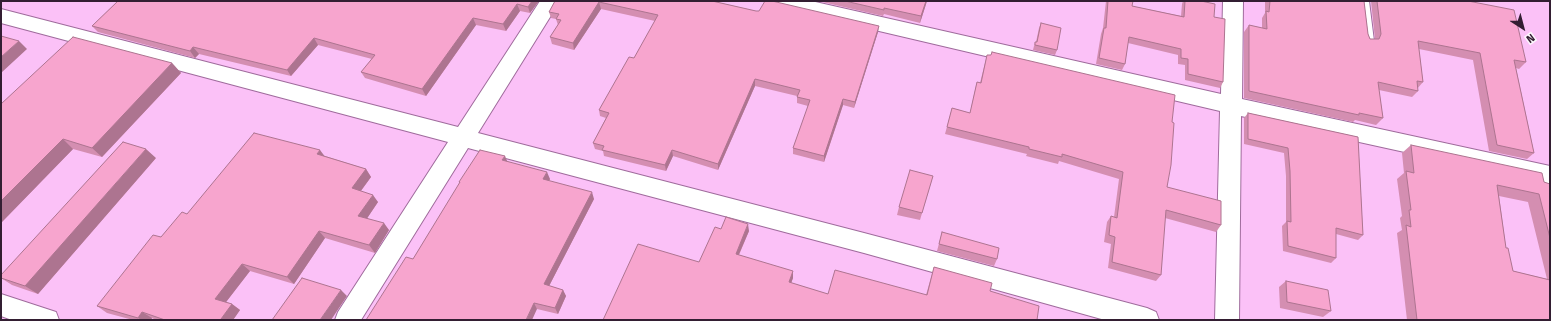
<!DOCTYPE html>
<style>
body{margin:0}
#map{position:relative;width:1551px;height:321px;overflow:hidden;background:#fbc1f7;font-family:"Fira Sans",sans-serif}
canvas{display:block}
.frame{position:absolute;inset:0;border:2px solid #331e32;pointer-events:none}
.north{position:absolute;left:1503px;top:8px;width:40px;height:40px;-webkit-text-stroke:3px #fcf6fc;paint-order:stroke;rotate:144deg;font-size:11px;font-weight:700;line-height:16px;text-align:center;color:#331e32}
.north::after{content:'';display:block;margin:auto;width:14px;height:18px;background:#331e32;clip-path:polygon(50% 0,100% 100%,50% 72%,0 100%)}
</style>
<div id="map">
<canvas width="1551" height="321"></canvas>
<div class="frame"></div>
<div class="north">N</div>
</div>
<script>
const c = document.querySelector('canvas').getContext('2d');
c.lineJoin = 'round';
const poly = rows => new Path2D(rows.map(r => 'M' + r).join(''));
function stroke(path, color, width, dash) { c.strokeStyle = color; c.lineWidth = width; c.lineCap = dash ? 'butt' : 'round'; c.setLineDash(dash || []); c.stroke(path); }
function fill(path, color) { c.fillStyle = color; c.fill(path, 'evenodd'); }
const lane = poly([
 [1359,1,1369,1,1374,41,1373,44,1369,45,1365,44,1364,41,1359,1]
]);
const street = poly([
 [540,1,560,1,478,133,864,233,1147,308,1156,312,1159,320,1105,320,864,253,468,148,361,320,335,320,338,312,448,142,1,23,1,9,458,127,540,1],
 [771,1,811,1,1221,94,1223,1,1243,1,1242,99,1550,166,1550,184,1241,116,1239,320,1215,320,1220,111,781,8,774,6,771,1],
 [1,294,56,312,59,320,12,320,1,316,1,294]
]);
stroke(lane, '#9f6b9c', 2);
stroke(street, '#9f6b9c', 2);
fill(lane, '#fff');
fill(street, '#fff');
fill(poly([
 [118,1,539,1,530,13,520,11,506,31,476,25,426,96,365,78,361,72,372,59,318,45,291,76,199,54,195,58,98,32,92,26],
 [555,1,712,1,756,11,878,32,854,108,843,105,824,162,793,154,793,148,808,106,797,103,797,96,755,86,718,170,673,156,666,171,604,156,603,151,595,149,593,143,606,118,600,116,599,110,634,58,655,21,601,9,574,50,552,44,550,37,558,25,556,19,551,18,549,12],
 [818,1,927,1,920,23,884,14,883,16],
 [1106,1,1133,1,1132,6,1181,16,1182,4,1183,1,1201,1,1214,17,1223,82,1220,88,1185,80,1185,65,1178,64,1178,55,1128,43,1125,64,1122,70,1096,64,1101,34,1103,28],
 [1265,1,1364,1,1368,34,1370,39,1375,39,1371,1,1468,1,1526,62,1519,69,1516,68,1534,153,1527,159,1489,151,1473,60,1419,49,1423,82,1417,89,1418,91,1412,97,1379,90,1383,118,1376,125,1355,120,1353,122,1244,98,1244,32,1249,25,1262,28,1262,18,1265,13],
 [1041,23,1057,50,1055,55,1033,50,1035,42,1036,42,1039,28],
 [987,55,1172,122,1167,187,1221,225,1216,232,1165,218,1161,275,1156,281,1108,268,1111,244,1104,242,1107,222,1111,216,1114,217,1119,179,1059,161,1058,164,1026,156,1027,154,945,134,952,108,970,113,975,90,977,82,980,83],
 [172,63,181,73,102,157,73,149,1,223,1,104],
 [1248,113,1358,137,1363,235,1358,240,1336,234,1336,258,1331,263,1283,251,1282,226,1286,222,1286,176,1284,153,1244,144,1244,118],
 [1411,145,1550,184,1550,320,1407,320,1397,233,1402,230,1400,218,1402,216,1397,179,1404,173,1402,153],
 [1499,196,1528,202,1547,279,1513,271,1506,248],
 [325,156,366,169,371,177,361,191,378,202,367,218,389,230,375,253,325,238,294,284,250,271,226,302,232,304,240,310,233,320,156,320,152,318,151,320,133,320,107,313,97,306,161,237,187,214],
 [156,158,38,294,12,285,1,278,1,275],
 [507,161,550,179,549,181,594,199,549,286,563,290,566,296,558,314,537,309,413,259,460,183,459,182],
 [933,176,920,220,897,215,899,207],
 [721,229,749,231,739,255,793,278,791,283,828,294,926,295,934,267,990,291,603,320,699,262],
 [942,232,997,259,994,266,937,251],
 [1286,281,1331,311,1323,317,1280,308,1279,287]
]), '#d48eb1');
fill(poly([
 [532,1,539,1,530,13,528,7],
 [926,1,927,1,920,23,921,16],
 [599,2,601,9,574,50,573,43],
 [517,4,520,11,506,31,503,24],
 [473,18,476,25,426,96,422,89],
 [879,26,878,32,854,108,855,102],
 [314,38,318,45,291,76,287,70],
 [19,41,27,49,1,73,1,57],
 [193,47,199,54,195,58,190,51],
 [172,63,181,73,102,157,92,148],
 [755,79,755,86,718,170,718,164],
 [843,99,843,105,824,162,824,156],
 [63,139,73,149,1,223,1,201],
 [146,149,156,158,38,294,25,286],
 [320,150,326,158,317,154],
 [672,150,673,156,666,171,665,165],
 [505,156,508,163,502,160],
 [366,169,371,177,357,196,352,188],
 [547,172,550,179,546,186,543,179],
 [592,192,594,199,547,290,544,284],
 [373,195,378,202,364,223,358,216],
 [384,223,389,230,375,253,369,245],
 [748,224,749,231,736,261,736,254],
 [319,231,325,238,294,284,287,277],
 [242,264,250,271,223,306,215,299],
 [793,271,793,278,789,289,789,282],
 [341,290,347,296,331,320,320,320],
 [563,290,566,296,558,314,555,308],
 [534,303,537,309,532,320,526,320],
 [232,304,240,310,233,320,223,320,221,319],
 [142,312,152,318,151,320,142,320,138,318]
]), '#ad7490');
const building = poly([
 [118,1,532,1,528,7,517,4,503,24,473,18,422,89,361,72,375,55,314,38,287,70,193,47,190,51,92,26,118,1],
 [555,1,712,1,756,11,759,11,765,1,772,1,879,26,855,102,843,99,824,156,793,148,810,100,797,97,800,90,755,79,718,164,672,150,665,165,602,150,604,146,593,143,609,113,599,110,629,57,634,58,658,15,599,2,573,43,550,37,561,20,556,19,559,14,549,12,555,1],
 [845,1,926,1,921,16,884,8,884,10,845,1],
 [1108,1,1133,1,1132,6,1184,17,1185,1,1201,1,1215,4,1214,17,1225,19,1223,82,1188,74,1188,59,1181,58,1181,49,1129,37,1125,64,1099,58,1104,28,1106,28,1108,1],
 [1270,1,1364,1,1368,34,1370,39,1379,39,1381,34,1377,1,1468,1,1514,10,1526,62,1514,60,1534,153,1497,145,1480,53,1418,41,1423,82,1417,81,1418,91,1378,82,1383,118,1359,113,1359,115,1249,91,1249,25,1267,29,1266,11,1269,12,1270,1],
 [1041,23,1061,28,1057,50,1035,45,1035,42,1037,42,1041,23],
 [1,36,19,41,1,57,1,36],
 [73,37,172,63,92,148,63,139,1,201,1,104,73,37],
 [992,52,1175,95,1172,122,1174,123,1171,165,1167,187,1221,201,1221,225,1166,210,1161,275,1112,262,1115,237,1109,235,1111,216,1117,218,1123,172,1062,154,1062,157,1029,149,1029,147,947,127,952,108,970,113,977,82,981,83,987,55,991,55,992,52],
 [1248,113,1358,137,1363,235,1336,228,1336,258,1288,246,1287,221,1291,222,1290,171,1288,148,1248,139,1248,113],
 [254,133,320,150,317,154,366,169,352,188,373,195,358,216,384,223,369,245,319,231,287,277,242,264,215,299,232,304,221,319,223,319,223,320,165,320,142,312,138,318,97,306,153,235,161,237,182,212,187,214,254,133],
 [123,142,146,149,25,286,1,278,1,275,123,142],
 [1411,145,1542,173,1544,182,1550,184,1550,238,1539,194,1497,185,1506,248,1508,248,1513,271,1550,280,1550,320,1417,320,1406,225,1411,227,1409,210,1411,210,1406,171,1414,173,1411,145],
 [480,150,505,156,502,160,547,172,543,179,592,192,544,284,563,290,555,308,534,303,526,320,366,320,406,257,413,259,460,182,459,182,480,150],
 [910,170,933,176,922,213,899,207,910,170],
 [726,217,748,224,736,254,793,271,789,282,828,294,835,270,927,295,934,267,992,283,990,291,1039,306,1037,320,603,320,638,244,699,262,715,227,721,229,726,217],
 [942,232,999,248,997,259,939,244,942,232],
 [302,278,341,290,320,320,272,320,302,278],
 [1286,281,1328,290,1331,311,1287,302,1286,281]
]);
fill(building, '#f7a5ce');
stroke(building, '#ad7490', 1);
</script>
